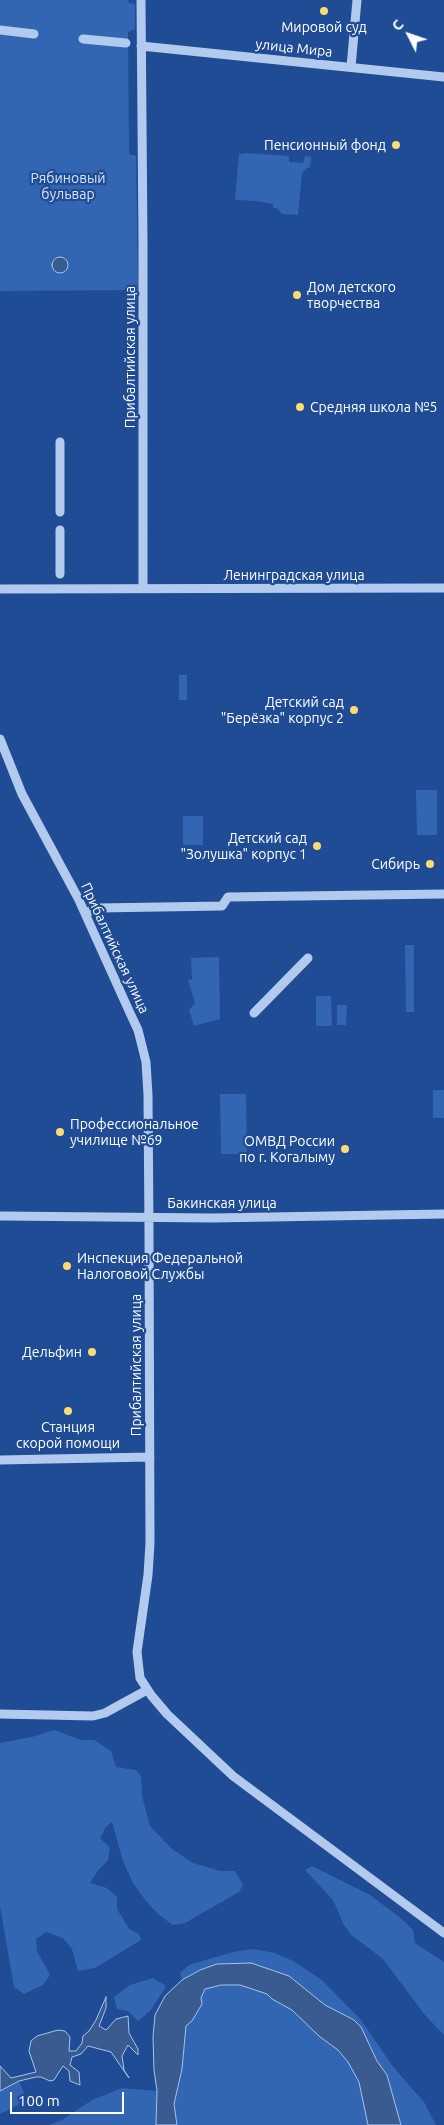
<!DOCTYPE html>
<meta charset="utf-8">
<style>
body{margin:0}
#map{position:relative;width:444px;height:2125px;overflow:hidden;background:#1f4c94;font-family:Ubuntu,sans-serif}
canvas{display:block}
.north{position:absolute;left:384px;top:10px;width:50px;height:50px;-webkit-text-stroke:4px #1f4c94;paint-order:stroke;rotate:311deg;font-size:14px;font-weight:700;line-height:20px;text-align:center;color:#fff}
.north::after{content:'';display:block;margin:auto;width:18px;height:22px;background:#fff;clip-path:polygon(50% 0,100% 100%,50% 72%,0 100%)}
.scale{position:absolute;left:10px;top:2092px;width:114px;height:22px;box-sizing:border-box;border:2px solid #fff;border-top:0;padding-left:6px;font-size:15px;line-height:18px;white-space:nowrap;color:#fff;-webkit-text-stroke:4px #1f4c94;paint-order:stroke}
</style>
<div id="map">
<canvas width="444" height="2125"></canvas>
<div class="north">С</div>
<div class="scale">100 m</div>
</div>
<script>
const c = document.querySelector('canvas').getContext('2d');
c.lineJoin = 'round';
function fill(path, color) { c.fillStyle = color; c.fill(path, 'evenodd'); }
const poly = rows => new Path2D(rows.map(r => 'M' + r).join(''));
function stroke(path, color, width, dash) { c.strokeStyle = color; c.lineWidth = width; c.lineCap = dash ? 'butt' : 'round'; c.setLineDash(dash || []); c.stroke(path); }
function write(font, color, halo, rows, align = 'center') {
  c.font = font + ' Ubuntu,sans-serif'; c.lineWidth = 4.5; c.setLineDash([]); c.textBaseline = 'middle'; c.strokeStyle = halo; c.fillStyle = color; for (const [text, x, y, turn = 0] of rows) {
    c.save(); c.translate(x, y); c.rotate((+turn || 0) * Math.PI / 180); c.textAlign = isNaN(turn) ? turn : align; if (halo) c.strokeText(text, 0, 0); c.fillText(text, 0, 0); c.restore();
  }
}
fill(poly([
 [0,0,128,0,129,3,135,4,135,29,128,32,129,154,136,156,138,290,0,291],
 [246,153,289,156,289,162,303,163,305,156,311,157,310,168,308,167,302,173,298,215,282,214,277,208,273,208,273,204,256,201,235,200,239,154],
 [187,675,187,700,179,700,179,675],
 [416,790,437,790,437,835,417,835],
 [183,816,203,816,203,845,183,845],
 [405,945,414,945,414,1012,406,1012],
 [219,957,220,1019,194,1026,189,1010,195,1003,188,980,192,979,191,958],
 [316,996,331,996,332,1026,316,1026],
 [337,1005,347,1005,346,1025,337,1025],
 [433,1090,444,1090,444,1118,433,1118],
 [220,1094,246,1094,247,1154,221,1154],
 [54,1730,81,1740,94,1740,111,1751,116,1767,136,1770,141,1776,142,1796,150,1826,172,1849,193,1863,220,1871,235,1871,243,1885,239,1892,185,1923,173,1925,159,1915,146,1901,133,1883,123,1861,112,1822,106,1827,100,1838,110,1848,108,1860,97,1872,90,1883,107,1888,117,1897,117,1909,129,1929,139,1934,141,1940,95,1968,78,1971,72,1949,63,1938,46,1932,36,1939,37,1951,50,1975,43,1985,24,1994,14,1987,0,1906,0,1743,32,1737],
 [312,1866,370,1895,402,1919,413,1930,415,1943,444,1962,444,2035,425,2015,383,1959,350,1934,343,1923,333,1900,305,1870],
 [253,1949,275,1953,293,1961,322,1980,361,2020,394,2068,424,2102,436,2125,401,2125,387,2075,377,2061,361,2027,354,2020,325,2005,289,1976,251,1963,217,1964,200,1970,182,1980,180,1973,189,1965,233,1952],
 [153,1978,166,1986,164,1990,150,2011,138,2021,128,2011,117,2009,114,1997,130,1985],
 [221,1985,240,1985,267,1994,272,1999,293,2010,319,2036,338,2050,348,2062,359,2082,368,2125,177,2125,174,2104,182,2069,186,2026,192,2021,202,2004,201,1998,205,1989],
 [19,2081,24,2093,18,2105,0,2114,0,2091],
 [122,2088,157,2091,156,2125,49,2125,62,2120,92,2100]
]), '#3366b2');
const water = poly([
 '52 265a8 8 0 1 1 16 0a8 8 0 1 1-16 0Z',
 [251,1963,289,1976,325,2005,354,2020,361,2027,377,2061,387,2075,401,2125,368,2125,359,2082,348,2062,338,2050,319,2036,292,2010,272,1999,267,1994,240,1985,221,1985,205,1989,201,1998,202,2004,192,2021,186,2026,182,2069,174,2104,177,2125,156,2125,157,2091,154,2070,153,2037,155,2015,165,1996,182,1980,200,1970,217,1964,251,1963],
 [106,1997,106,2008,99,2026,106,2030,116,2019,128,2016,129,2033,138,2049,138,2055,128,2045,122,2056,124,2070,129,2078,111,2052,88,2046,81,2054,72,2057,70,2065,79,2072,80,2085,70,2081,69,2071,63,2066,54,2080,50,2081,41,2077,36,2077,19,2081,0,2091,0,2066,11,2078,36,2072,29,2051,31,2041,37,2036,58,2030,65,2031,70,2037,69,2051,76,2051,82,2043,83,2036,89,2031,96,2020,106,1997]
]);
fill(water, '#3a5b90');
stroke(water, '#a5c4f0', 1);
stroke(poly([
 [141,0,143,242,143,588],
 [0,30,34,34],
 [83,39,126,43],
 [141,46,444,77],
 [351,67,357,0],
 [60,512,60,442],
 [60,530,60,574],
 [0,589,444,588],
 [0,739,22,794,78,898,130,1013,138,1030,146,1062,148,1095,149,1231,150,1543,148,1575,137,1652,140,1678,151,1695,167,1714,233,1776,444,1933],
 [85,913,98,908,222,906,228,897,444,894],
 [254,1013,308,958],
 [0,1216,213,1218,444,1214],
 [0,1460,150,1457],
 [0,1714,93,1716,105,1713,147,1690]
]), '#b2caee', 9);
for (const [x, y, r, color] of [
 [324,11,5,"#fcdb72"],
 [396,145,5,"#fcdb72"],
 [297,295,5,"#fcdb72"],
 [300,407,5,"#fcdb72"],
 [354,710,5,"#fcdb72"],
 [317,846,5,"#fcdb72"],
 [430,864,5,"#fcdb72"],
 [60,1132,5,"#fcdb72"],
 [345,1149,5,"#fcdb72"],
 [67,1266,5,"#fcdb72"],
 [92,1352,5,"#fcdb72"],
 [68,1411,5,"#fcdb72"]
]) { const dot = new Path2D(); dot.arc(x, y, r, 0, 2 * Math.PI); c.fillStyle = color; c.fill(dot); stroke(dot, '#1f4c94', 2); }
write('14px', '#fff', '#1f4c94', [
 ["Мировой суд",324,27,"center"],
 ["Пенсионный фонд",386,145],
 ["Дом детского",307,287,"left"],
 ["творчества",307,303,"left"],
 ["Средняя школа №5",310,407,"left"],
 ["Детский сад",344,702],
 ["\"Берёзка\" корпус 2",344,718],
 ["Детский сад",307,838],
 ["\"Золушка\" корпус 1",307,854],
 ["Сибирь",420,864],
 ["Профессиональное",70,1124,"left"],
 ["училище №69",70,1140,"left"],
 ["ОМВД России",335,1141],
 ["по г. Когалыму",335,1157],
 ["Инспекция Федеральной",77,1258,"left"],
 ["Налоговой Службы",77,1274,"left"],
 ["Дельфин",82,1352],
 ["Станция",68,1427,"center"],
 ["скорой помощи",68,1443,"center"]
], 'right');
write('14px', '#fff', '#1f4c94', [
 ["улица Мира",294,48,6],
 ["Прибалтийская улица",130,357,-90],
 ["Ленинградская улица",294,575],
 ["Прибалтийская улица",115,948,65],
 ["Бакинская улица",222,1203],
 ["Прибалтийская улица",136,1365,-90]
]);
write('14px', '#d8e6fa', '#1f4c94', [
 ["Рябиновый",68,178],
 ["бульвар",68,194]
]);
</script>
